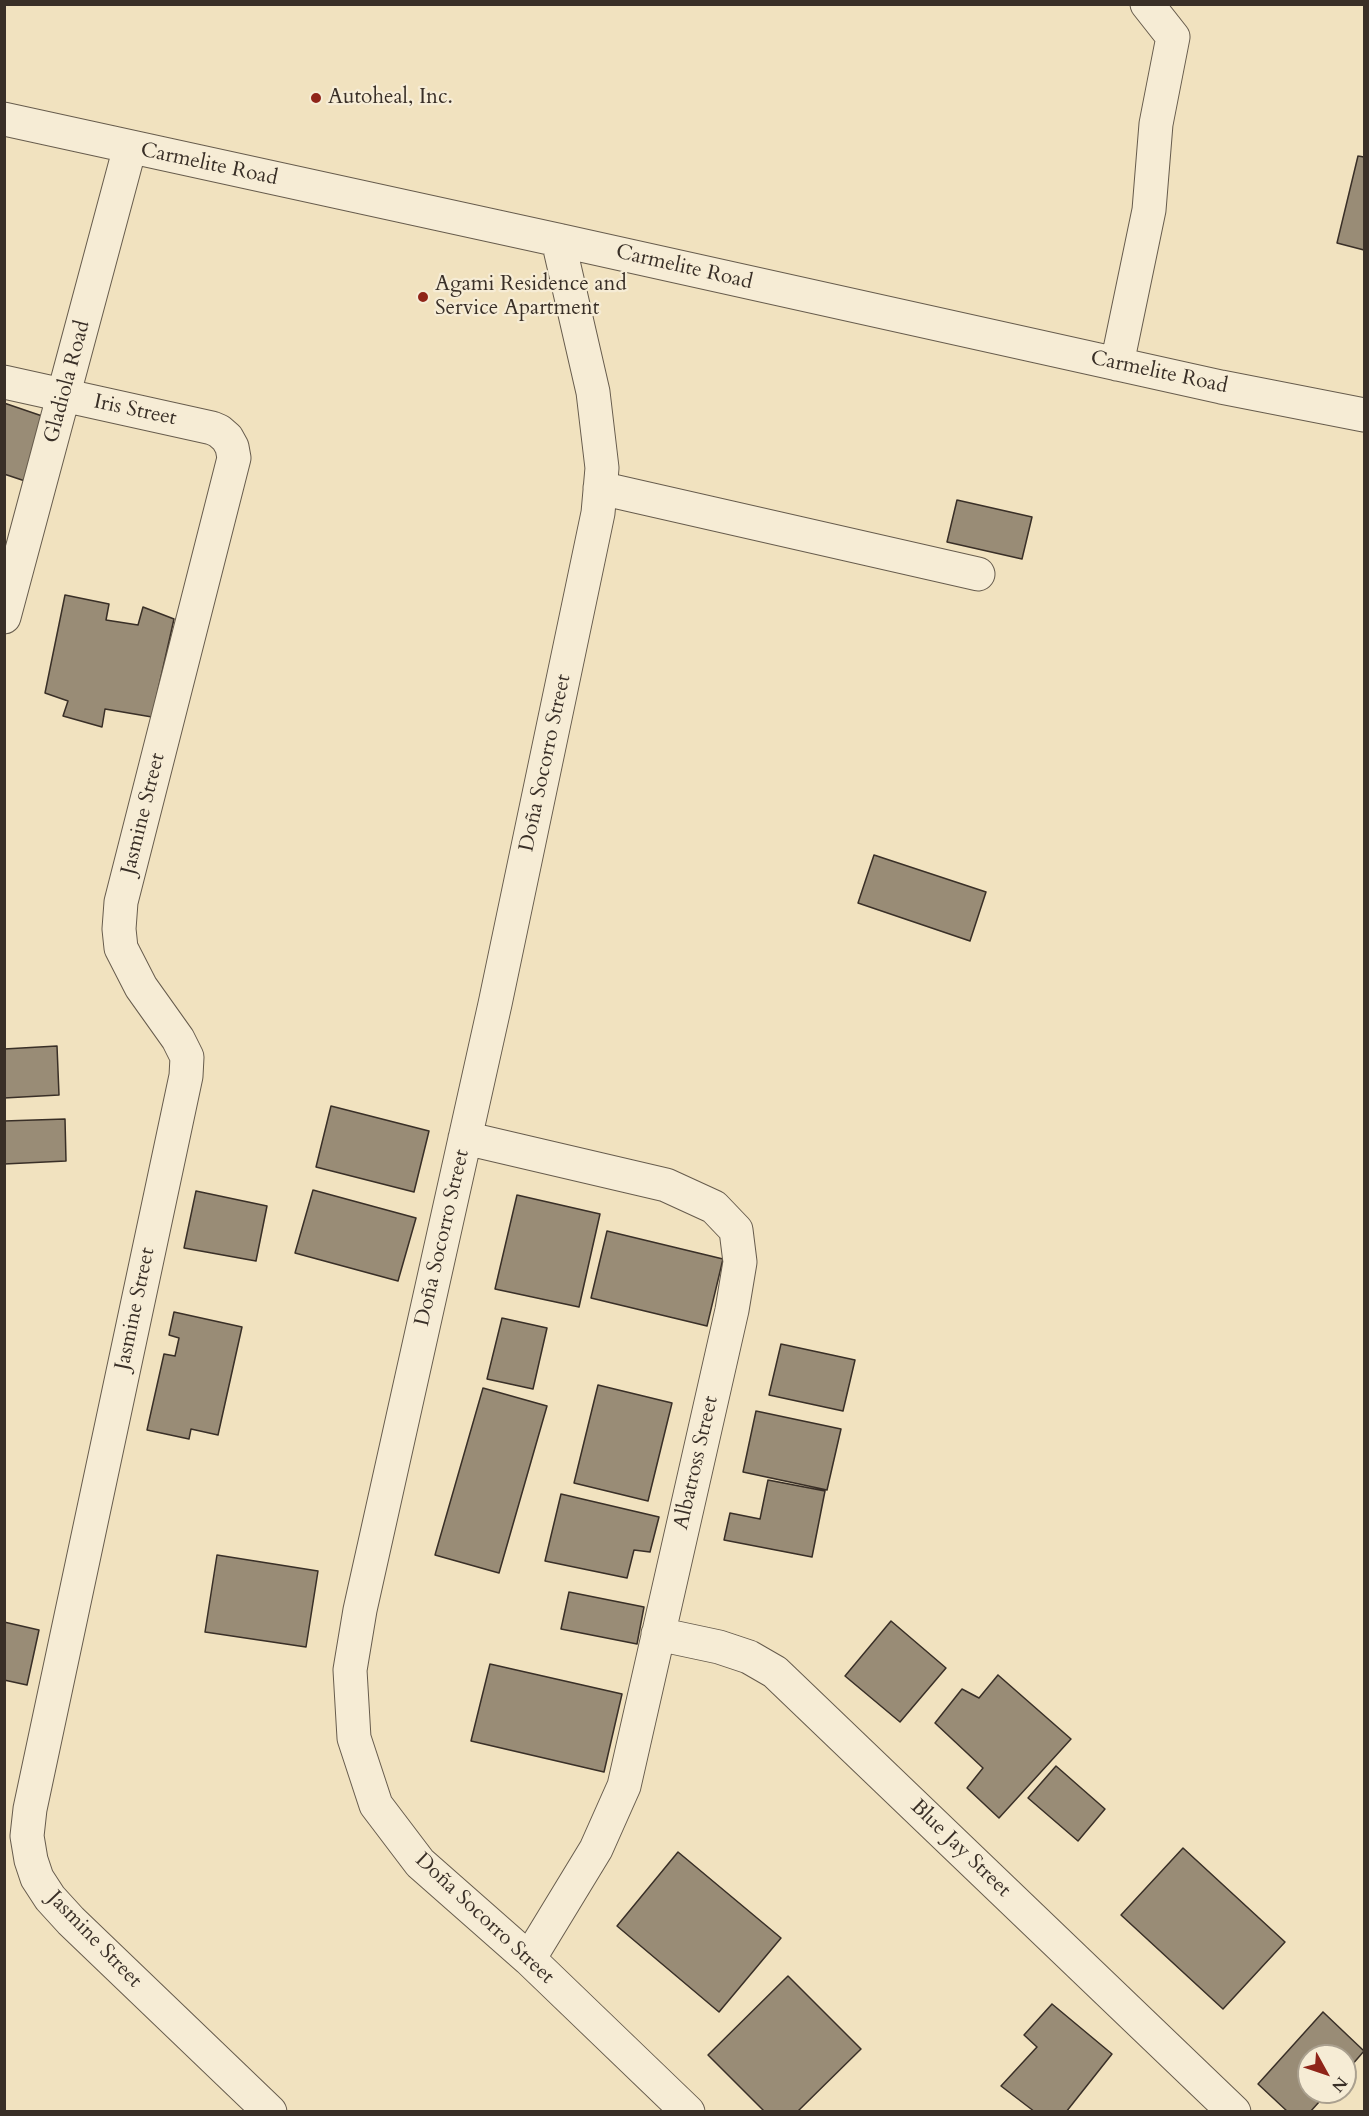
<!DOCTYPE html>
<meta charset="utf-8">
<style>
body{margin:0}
#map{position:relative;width:1369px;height:2116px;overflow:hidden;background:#f1e2bf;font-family:Cardo,serif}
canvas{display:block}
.frame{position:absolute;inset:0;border:6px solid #392f27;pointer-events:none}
.north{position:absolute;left:1297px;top:2044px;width:60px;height:60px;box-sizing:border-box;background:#f6ecd5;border:2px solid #aaa08f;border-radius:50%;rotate:130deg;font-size:16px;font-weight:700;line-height:24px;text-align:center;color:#392f27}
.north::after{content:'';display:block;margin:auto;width:21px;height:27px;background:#8f2418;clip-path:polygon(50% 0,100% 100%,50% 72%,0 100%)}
</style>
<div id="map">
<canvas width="1369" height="2116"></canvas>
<div class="frame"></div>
<div class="north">N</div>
</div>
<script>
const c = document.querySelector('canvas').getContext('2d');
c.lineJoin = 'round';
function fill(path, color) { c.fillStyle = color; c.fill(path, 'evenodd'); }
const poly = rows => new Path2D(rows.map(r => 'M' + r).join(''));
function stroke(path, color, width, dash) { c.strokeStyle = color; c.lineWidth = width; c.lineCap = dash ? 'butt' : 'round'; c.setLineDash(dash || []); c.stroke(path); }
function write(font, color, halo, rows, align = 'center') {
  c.font = font + ' Cardo,serif'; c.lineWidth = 4.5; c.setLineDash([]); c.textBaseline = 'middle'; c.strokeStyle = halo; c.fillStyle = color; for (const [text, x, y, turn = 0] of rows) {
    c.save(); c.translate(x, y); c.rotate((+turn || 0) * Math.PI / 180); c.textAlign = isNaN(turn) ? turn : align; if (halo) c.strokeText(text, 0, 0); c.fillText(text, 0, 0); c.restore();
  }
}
const building = poly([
 [1358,156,1364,157,1364,250,1337,243,1358,156],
 [4,403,48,418,25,481,4,474,4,403],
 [957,500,1032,517,1022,559,947,542,957,500],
 [65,595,109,604,106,620,138,625,143,607,174,619,152,717,105,709,102,727,63,716,68,701,45,693,65,595],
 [874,855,986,892,970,941,858,903,874,855],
 [57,1046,59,1095,4,1098,4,1049,57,1046],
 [331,1106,429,1131,414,1192,316,1167,331,1106],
 [65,1119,66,1161,4,1164,4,1121,65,1119],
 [313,1190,416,1218,398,1281,295,1253,313,1190],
 [196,1191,267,1206,256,1261,184,1248,196,1191],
 [517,1195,600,1214,579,1307,495,1289,517,1195],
 [607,1231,723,1259,707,1326,591,1298,607,1231],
 [174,1312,242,1327,218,1435,191,1429,189,1439,147,1430,164,1354,175,1356,179,1338,169,1335,174,1312],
 [502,1318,547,1328,533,1389,487,1379,502,1318],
 [781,1344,855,1360,843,1411,769,1395,781,1344],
 [598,1385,672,1403,648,1501,574,1483,598,1385],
 [483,1388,547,1406,499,1573,435,1555,483,1388],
 [756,1411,841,1429,827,1490,743,1472,756,1411],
 [768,1480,825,1491,812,1557,724,1540,730,1513,760,1519,768,1480],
 [561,1494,659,1517,650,1552,634,1550,627,1578,545,1561,561,1494],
 [217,1555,318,1571,306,1647,205,1632,217,1555],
 [569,1592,644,1607,637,1644,561,1629,569,1592],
 [891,1621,946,1668,900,1722,845,1676,891,1621],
 [4,1622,39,1630,27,1685,4,1680,4,1622],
 [490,1664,622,1694,604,1772,471,1741,490,1664],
 [998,1675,1071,1739,999,1818,967,1788,983,1768,935,1723,962,1689,979,1698,998,1675],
 [1056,1766,1105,1809,1078,1841,1028,1798,1056,1766],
 [1183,1848,1285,1942,1223,2009,1121,1915,1183,1848],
 [678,1852,781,1938,719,2012,617,1926,678,1852],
 [788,1976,861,2049,797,2112,765,2112,708,2055,788,1976],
 [1052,2004,1112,2054,1066,2112,1035,2112,1001,2086,1037,2047,1024,2035,1052,2004],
 [1323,2012,1364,2051,1345,2073,1345,2056,1309,2056,1309,2092,1328,2092,1310,2112,1288,2112,1258,2084,1323,2012]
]);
fill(building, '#998c76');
stroke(building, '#392f27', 1.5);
const minor = poly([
 [4,119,558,240,1221,387,1364,415],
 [558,240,593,392,602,468,598,513,495,1004,360,1610,350,1670,354,1738,376,1805,420,1863,529,1959,688,2112],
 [1117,364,1149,210,1156,124,1173,37,1147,4],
 [4,382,212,428,219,431,227,438,232,447,234,458,121,902,119,929,121,948,141,987,178,1039,187,1057,186,1076,30,1809,27,1836,31,1860,37,1878,50,1898,71,1921,270,2112],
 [600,488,978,574],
 [4,617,130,147],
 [465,1138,666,1185,714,1207,736,1230,740,1262,732,1310,624,1786,596,1849,529,1959],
 [658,1634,719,1647,749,1657,775,1672,1234,2112]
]);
stroke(minor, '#675c4d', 35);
stroke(minor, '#f6ecd5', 33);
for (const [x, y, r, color] of [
 [316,98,6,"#8f2418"],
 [423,297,6,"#8f2418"]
]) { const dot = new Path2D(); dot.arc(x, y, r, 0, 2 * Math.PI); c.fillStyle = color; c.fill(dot); stroke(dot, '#f6ecd5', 2); }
write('21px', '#392f27', '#f6ecd5', [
 ["Autoheal, Inc.",328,98],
 ["Agami Residence and",435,285],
 ["Service Apartment",435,309]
], 'left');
write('21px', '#392f27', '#f6ecd5', [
 ["Carmelite Road",209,165,12],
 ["Carmelite Road",684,268,13],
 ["Carmelite Road",1159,373,12],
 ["Gladiola Road",68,382,-75],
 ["Iris Street",135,411,12],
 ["Doña Socorro Street",546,763,-78],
 ["Jasmine Street",144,814,-76],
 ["Doña Socorro Street",443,1238,-77],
 ["Jasmine Street",136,1309,-78],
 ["Albatross Street",697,1463,-77],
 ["Blue Jay Street",960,1849,44],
 ["Doña Socorro Street",484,1919,43],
 ["Jasmine Street",94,1940,46]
]);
</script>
